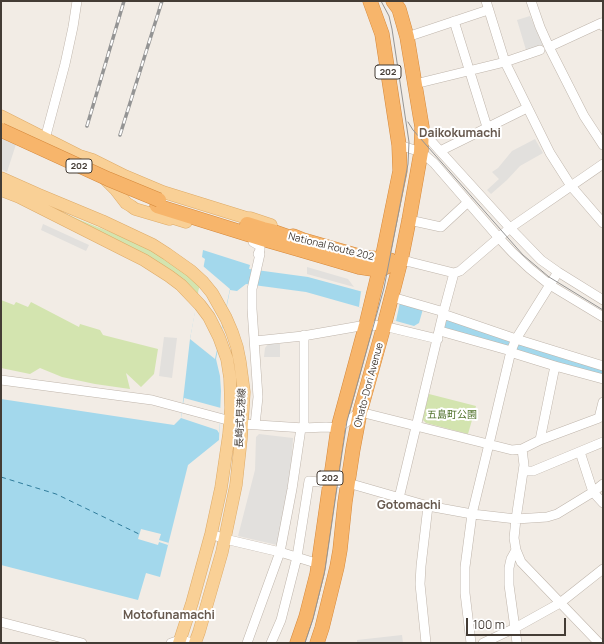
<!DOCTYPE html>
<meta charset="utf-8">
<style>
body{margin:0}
#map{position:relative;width:604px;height:644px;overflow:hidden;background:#f2ece5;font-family:Manrope,sans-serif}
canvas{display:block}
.frame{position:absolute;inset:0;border:2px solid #443c35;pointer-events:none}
.scale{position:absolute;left:466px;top:618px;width:100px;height:18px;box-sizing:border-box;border:2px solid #443c35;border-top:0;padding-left:5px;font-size:12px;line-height:14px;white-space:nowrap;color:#443c35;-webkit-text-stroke:3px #fff;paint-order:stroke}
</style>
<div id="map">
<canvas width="604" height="644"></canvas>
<div class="frame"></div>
<div class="scale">100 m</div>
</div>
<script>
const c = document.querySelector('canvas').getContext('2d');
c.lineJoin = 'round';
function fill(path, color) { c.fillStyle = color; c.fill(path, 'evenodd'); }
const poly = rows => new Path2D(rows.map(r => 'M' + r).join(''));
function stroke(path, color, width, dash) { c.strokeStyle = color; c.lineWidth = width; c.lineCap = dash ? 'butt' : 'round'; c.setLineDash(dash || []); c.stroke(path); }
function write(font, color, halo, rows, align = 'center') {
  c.font = font + ' Manrope,"Noto Sans JP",sans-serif'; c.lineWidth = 4; c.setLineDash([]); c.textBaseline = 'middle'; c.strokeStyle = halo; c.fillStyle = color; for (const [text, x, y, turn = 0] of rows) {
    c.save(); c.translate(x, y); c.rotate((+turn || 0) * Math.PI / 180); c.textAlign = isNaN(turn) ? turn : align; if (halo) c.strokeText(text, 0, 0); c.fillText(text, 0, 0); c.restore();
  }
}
fill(poly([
 [51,207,80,220,153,249,200,283,198,294],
 [1,300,14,305,16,302,28,307,31,302,79,327,80,324,100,330,103,335,158,349,154,374,141,387,126,373,130,389,95,384,62,377,40,368,30,374,1,368],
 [429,394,476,406,468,434,426,423,422,419]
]), '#d3e4af');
fill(poly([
 [530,16,543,45,526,50,517,20],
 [1,123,20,132,7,172,1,169],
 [535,139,543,153,520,166,507,180,491,194,487,190,499,179,492,172,498,168,512,151],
 [43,224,89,245,86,251,41,230],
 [307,267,348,279,354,287,307,274],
 [164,337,177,338,172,378,159,376],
 [268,344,280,344,280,357,264,357,265,348],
 [259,434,293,438,291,476,277,545,238,536,255,470,256,437],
 [402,635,403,643,357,643,357,640]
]), '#e2e0dd');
fill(poly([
 [203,250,250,265,249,269,308,277,400,302,423,309,419,323,414,326,396,321,359,307,306,292,246,284,237,291,230,290,216,359,220,376,221,391,219,440,188,465,160,577,146,573,138,600,1,565,1,399,174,425,181,418,190,339,205,259,202,257],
 [447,319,603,368,603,376,444,329]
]), '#a3d8ec');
fill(poly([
 [203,266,230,289,215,359,190,339],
 [361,291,400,302,396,321,359,307],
 [184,398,221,408,219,433,217,430,181,418],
 [141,529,161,534,159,540,169,543,168,545,159,542,158,545,138,539]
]), '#f2ece5');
stroke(poly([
 [1,477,56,494,139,534]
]), '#307c9b', 1, [5, 4]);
const minor = poly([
 [486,1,505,62,550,153,571,186,603,223],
 [531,1,540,27,549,47,584,116,603,145],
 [454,21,487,127],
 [407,37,488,10],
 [549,47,601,23,603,26],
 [415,84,505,62,540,50],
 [422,128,425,134,440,151,510,228,541,260,558,272,603,300],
 [45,139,65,64,73,27,77,1],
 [399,145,421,152,434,163,499,238,512,252,529,268,550,285,603,317],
 [440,151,527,108],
 [409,220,441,227,468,202],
 [253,242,260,246,260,250,258,254,260,254,252,289,252,309,258,397,255,425],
 [401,260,410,262,454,273,460,271,510,228,603,164],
 [392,297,444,312],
 [443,314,516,339,603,366],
 [440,331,511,351,513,353,555,366,603,379],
 [255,341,303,336,366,325,384,326,438,339],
 [1,380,152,400,242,424,304,428,326,427,338,428,360,412,512,450,522,449,540,440,599,418,603,402],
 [304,428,304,335],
 [540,440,555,366],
 [522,449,524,465,516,519,514,538,516,550,521,562,599,643],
 [580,452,593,492,603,503],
 [523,471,533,471,603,442],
 [399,498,443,314,454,273],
 [211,534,225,539,280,552,319,564],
 [516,550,511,559,509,568,509,585,517,643],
 [1,622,82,643],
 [171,643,180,640,193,643],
 [247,643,280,552,292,489,301,428],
 [271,643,281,620,297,557,309,481,329,483,348,483,428,506,472,514,516,519,547,517,557,514,593,492,603,484],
 [426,643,420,584,421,566,428,506],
 [471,643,465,593,465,567,472,514,489,444,511,351,516,339,558,272],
 [483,643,515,628,560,603,603,569]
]);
const major = poly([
 [1,116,80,156,93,160,125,176,163,192,250,219,250,218,271,225],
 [1,178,37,194,102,221,153,245,167,254,191,271,203,282,212,293,226,318,232,332,237,347,240,362,244,392,241,439,236,485,222,552,199,632,195,643],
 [105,179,116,190,126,203,131,206,135,209,169,219,170,217,186,222],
 [1,190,19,197,126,251,144,260,169,276,181,285,200,305,209,317,219,337,227,359,230,378,231,408,229,434,221,488,211,534,192,603,179,643]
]);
const highway = poly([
 [157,206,263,239,301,250,359,267,379,270,386,267],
 [247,225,247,224,263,229,272,231,292,238,293,236,303,240,362,257,390,260],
 [297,643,306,617,317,574,338,428,366,325,382,259,400,171,399,145,382,34,370,1],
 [317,643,322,628,337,567,340,550,345,502,353,449,360,412,384,326,401,260,409,220,421,152,422,127,407,37,399,9,393,1]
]);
stroke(minor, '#bfb5ab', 10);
stroke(major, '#ddaa67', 13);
stroke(highway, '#d5883b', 15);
stroke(minor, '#fff', 9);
stroke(major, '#f9d096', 12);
stroke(highway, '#f7b56b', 14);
stroke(poly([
 [408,122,413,130,523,255,549,277,603,310],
 [305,643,313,619,325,570,342,453,347,421,384,288,408,164,409,142,392,29,389,16,381,1]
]), '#949494', 1);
const rail = poly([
 [87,126,124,1],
 [120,135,162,1]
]);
stroke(rail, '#949494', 3.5);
stroke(rail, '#fff', 2, [6]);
const highwayBridge = poly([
 [1,130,108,179,159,200]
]);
stroke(highwayBridge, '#d5883b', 15, []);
stroke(highwayBridge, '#f7b56b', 14);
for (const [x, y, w] of [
 [388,72,26],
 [79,166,26],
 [330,478,26]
]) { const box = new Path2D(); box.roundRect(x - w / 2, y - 7, w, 14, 3); c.fillStyle = '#fff'; c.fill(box); stroke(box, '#443c35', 1); }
write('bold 9px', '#443c35', null, [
 ["202",388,72],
 ["202",79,166],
 ["202",330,478]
]);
write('10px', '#443c35', '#fff', [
 ["National Route 202",331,247,14],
 ["Ohato-Dori Avenue",369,385,-75],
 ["長崎式見港線",241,418,-87]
]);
write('10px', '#50722b', '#fff', [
 ["五島町公園",452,415]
]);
write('bold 12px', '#66584d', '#fff', [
 ["Daikokumachi",460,134],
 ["Gotomachi",409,506],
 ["Motofunamachi",169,616]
]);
</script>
